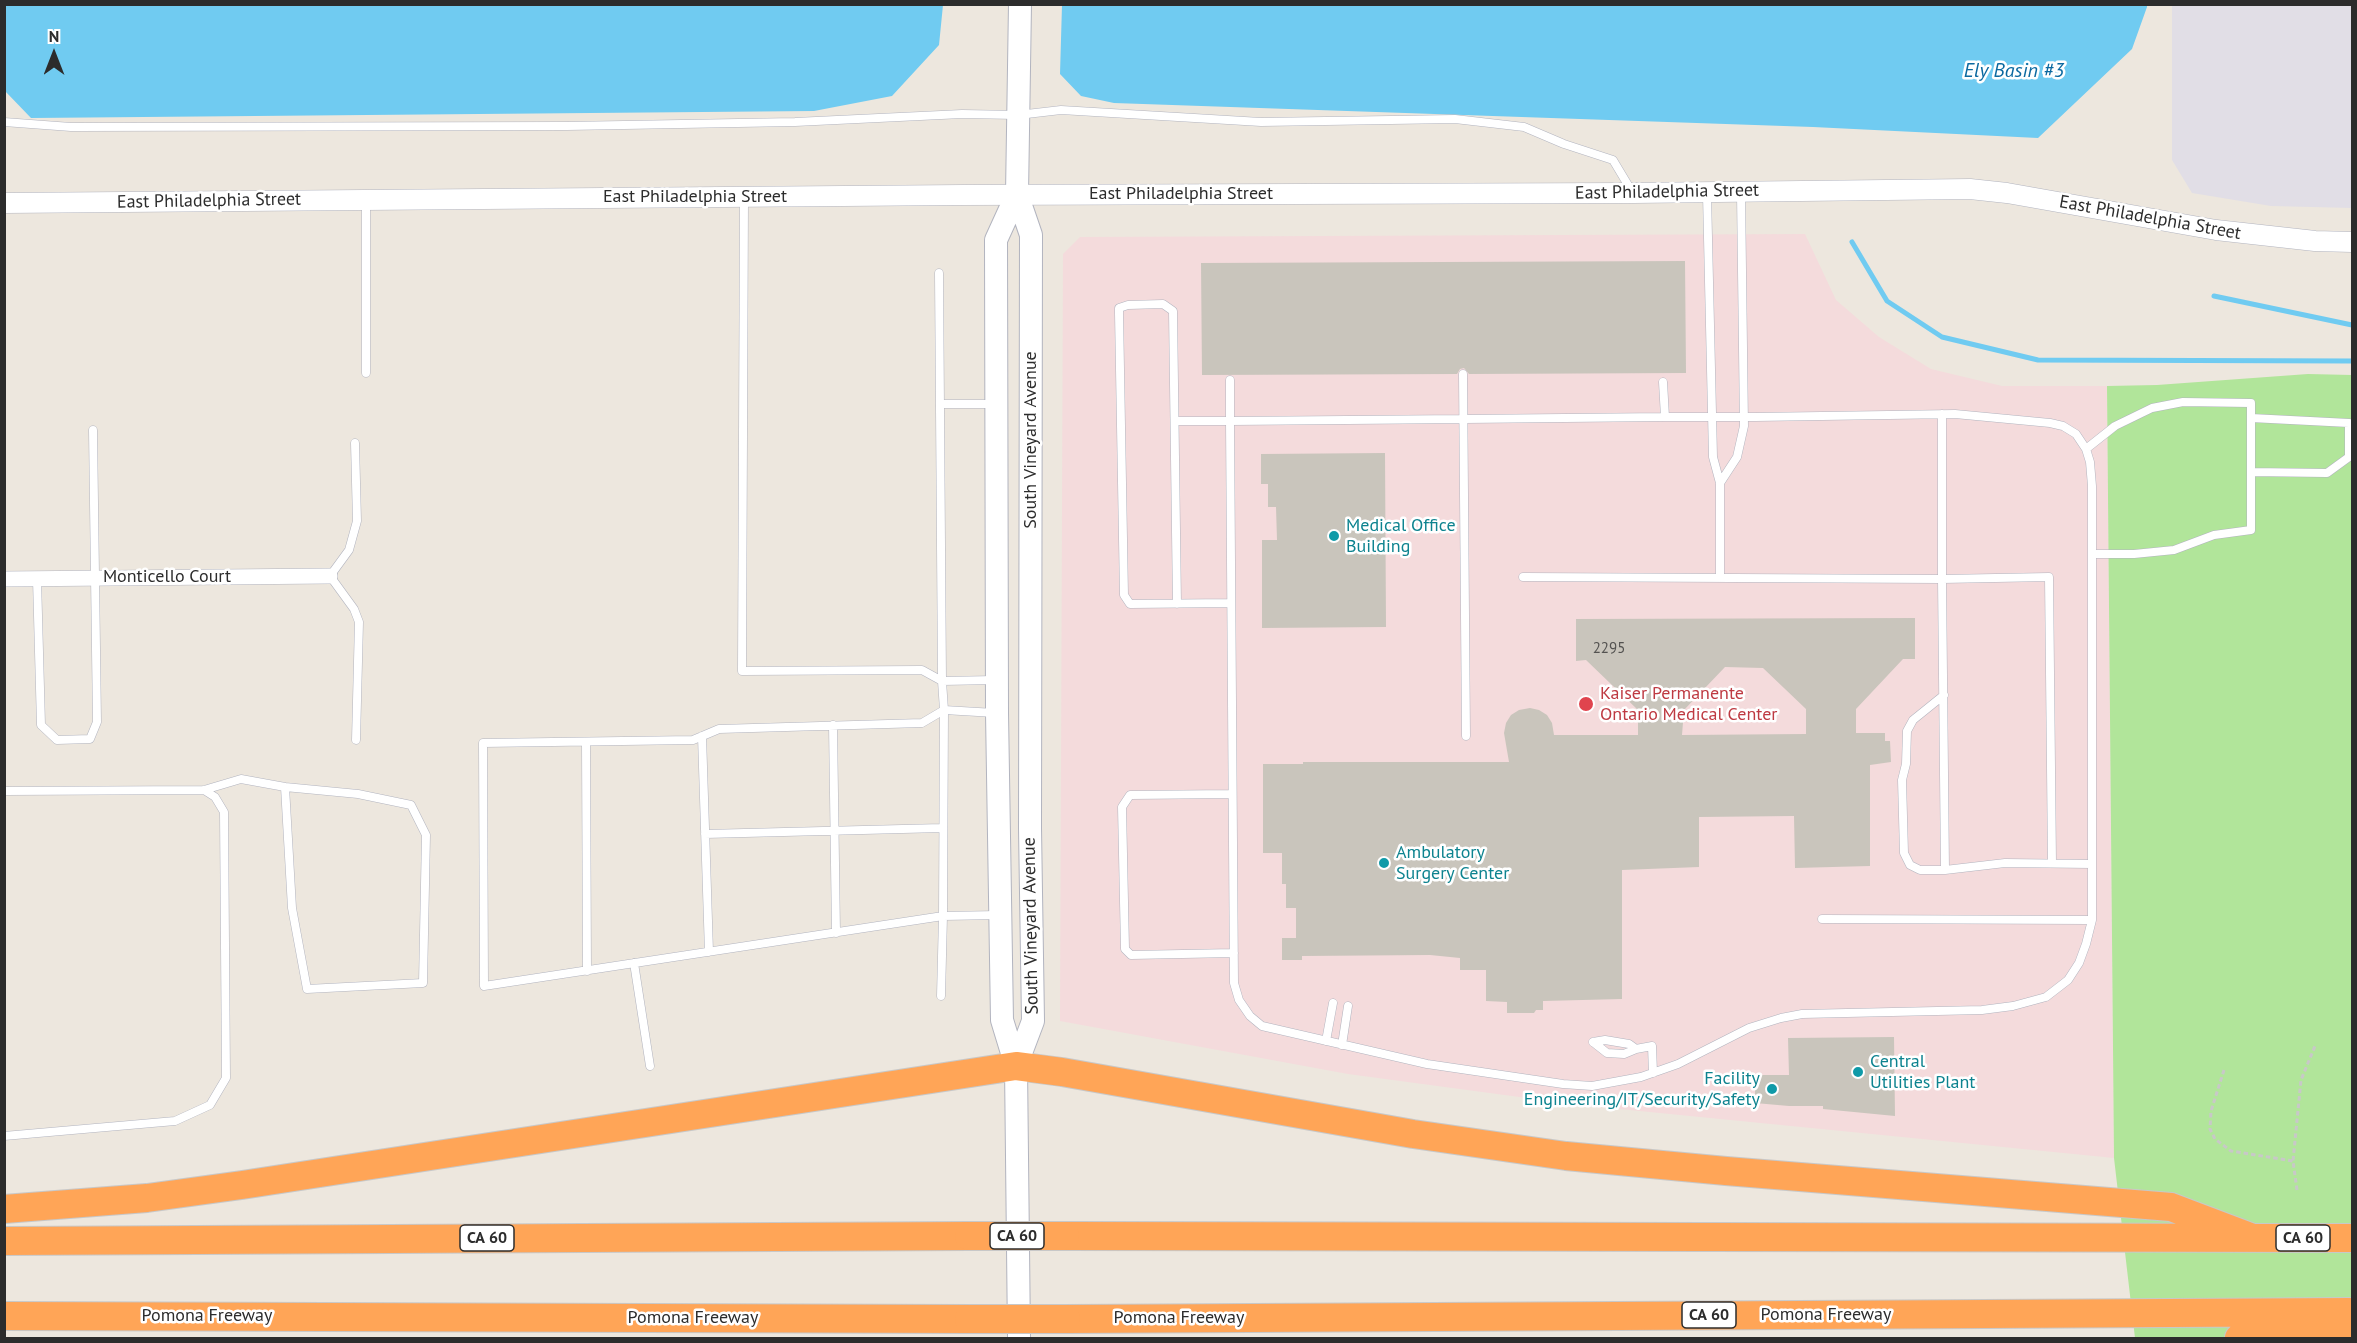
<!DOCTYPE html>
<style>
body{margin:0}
#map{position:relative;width:2357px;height:1343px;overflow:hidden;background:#ede7de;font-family:"PT Sans",sans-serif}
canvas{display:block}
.frame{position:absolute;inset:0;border:6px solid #2c2c2c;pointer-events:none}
.north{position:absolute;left:24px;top:24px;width:60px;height:60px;-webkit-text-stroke:4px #fff;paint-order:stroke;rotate:0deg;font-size:16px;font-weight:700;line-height:24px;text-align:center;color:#2c2c2c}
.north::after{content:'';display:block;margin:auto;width:21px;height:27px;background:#2c2c2c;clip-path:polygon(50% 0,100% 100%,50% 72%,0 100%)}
</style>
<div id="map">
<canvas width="2357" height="1343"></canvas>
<div class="frame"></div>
<div class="north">N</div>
</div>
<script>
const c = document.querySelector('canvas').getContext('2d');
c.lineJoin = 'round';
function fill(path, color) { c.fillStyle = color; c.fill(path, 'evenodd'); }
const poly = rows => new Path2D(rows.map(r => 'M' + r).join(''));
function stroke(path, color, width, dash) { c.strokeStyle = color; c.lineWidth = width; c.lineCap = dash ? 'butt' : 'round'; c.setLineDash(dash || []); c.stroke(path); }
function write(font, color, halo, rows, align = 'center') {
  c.font = font + ' "PT Sans",sans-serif'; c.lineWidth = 5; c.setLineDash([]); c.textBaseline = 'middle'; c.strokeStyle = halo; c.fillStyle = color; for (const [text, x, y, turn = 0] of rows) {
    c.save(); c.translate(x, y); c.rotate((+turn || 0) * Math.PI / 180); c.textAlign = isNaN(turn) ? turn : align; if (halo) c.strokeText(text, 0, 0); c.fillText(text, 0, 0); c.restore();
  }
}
fill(poly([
 [2172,5,2352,5,2352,208,2271,206,2192,193,2172,160]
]), '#e1dee6');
fill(poly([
 [1805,234,1836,300,1879,337,1931,369,2002,386,2107,386,2114,1158,1579,1105,1348,1074,1060,1021,1063,254,1080,237]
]), '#f4dbdc');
fill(poly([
 [2308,374,2352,375,2352,1338,2135,1338,2114,1158,2107,386,2157,385]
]), '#b1e59a');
fill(poly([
 [5,4,943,4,943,5,939,45,892,96,814,111,31,118,5,91],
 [1062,5,2147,4,2147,7,2132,49,2038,138,1813,127,1114,103,1081,96,1060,74]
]), '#70cbf1');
stroke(poly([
 [1852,242,1887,301,1942,337,2038,360,2352,361],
 [2214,296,2352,325]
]), '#70cbf1', 5);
fill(poly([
 [1685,261,1686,373,1469,374,1464,368,1460,369,1457,374,1202,375,1201,263],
 [1385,453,1386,627,1262,628,1262,540,1277,540,1276,507,1268,507,1268,484,1261,484,1261,454],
 [1915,618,1915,659,1903,659,1856,709,1856,733,1885,733,1885,741,1890,741,1891,762,1870,765,1870,866,1795,868,1794,816,1699,817,1699,867,1622,870,1622,999,1543,1001,1543,1010,1536,1010,1534,1013,1507,1013,1507,1002,1486,1001,1486,970,1460,970,1460,958,1430,955,1302,956,1302,960,1282,960,1282,938,1296,938,1296,908,1286,908,1286,884,1282,884,1282,853,1263,853,1263,764,1303,764,1303,762,1509,762,1504,733,1506,723,1511,715,1519,710,1530,708,1539,710,1547,715,1552,723,1554,735,1638,735,1638,710,1586,660,1576,661,1576,619],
 [1725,667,1763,668,1806,709,1806,734,1682,735,1684,710],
 [1894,1037,1895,1116,1823,1109,1823,1106,1789,1106,1755,1103,1755,1075,1789,1075,1788,1038]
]), '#c9c5bc');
const service = poly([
 [4,122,71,127,567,126,795,122,962,114,1018,115,1061,110,1261,122,1455,119,1524,127,1564,144,1613,160,1631,190],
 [1707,194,1713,457,1720,483,1720,578],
 [744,198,742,671,922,670,942,681,995,680],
 [939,273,942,681,944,710,943,916,484,986,483,743,693,740,719,729,922,723,944,710,995,713],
 [366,373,366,201],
 [1463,374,1466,736],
 [1663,382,1665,417],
 [940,404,993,404],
 [1942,414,1942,579,2049,577,2052,863],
 [1175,421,1230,421,1464,419,1665,417,1755,417,1955,414,2050,423,2063,426,2076,434,2086,449,2090,462,2092,486,2092,920,2086,944,2079,963,2068,980,2046,997,2013,1006,1982,1010,1802,1014,1781,1018,1749,1028,1678,1064,1641,1077,1592,1086,1563,1084,1427,1064,1262,1026,1250,1016,1239,1000,1234,983,1230,421,1230,380],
 [355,443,357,521,349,550,330,576,354,609,359,622,356,740],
 [2086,449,2115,426,2152,408,2183,402,2251,403,2251,530,2214,535,2174,550,2134,554,2092,554],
 [2251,472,2327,473,2349,457,2349,423,2251,418],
 [1720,483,1737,457,1744,426,1741,193],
 [1523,577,1942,579,1945,870,2005,863,2092,864],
 [37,579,41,725,57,740,90,739,97,722,93,430],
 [1177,604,1173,311,1163,304,1128,305,1119,308,1119,313,1124,595,1130,604,1231,603],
 [1944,695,1913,720,1907,731,1906,764,1902,780,1904,853,1910,865,1920,870,1945,870],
 [833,725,836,933],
 [702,736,709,952],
 [586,742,587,971],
 [4,791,204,790,241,779,285,787,292,908,307,989,423,983,426,835,411,805,358,794,285,787],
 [1232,794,1130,795,1122,807,1125,949,1131,955,1234,953],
 [705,834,942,828],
 [1822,919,2092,920],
 [634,963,650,1066],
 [941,996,943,916,999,915],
 [1326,1041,1333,1003],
 [1593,1042,1607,1053,1624,1054,1636,1049,1652,1046,1653,1073],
 [1593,1042,1605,1040,1629,1044,1636,1049],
 [1342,1045,1348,1006],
 [4,1136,175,1121,210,1105,226,1078,224,812,215,797,204,790]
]);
const minor = poly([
 [4,579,330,576]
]);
const tertiary = poly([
 [4,203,963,195,1633,193,1970,189,2007,193,2216,230,2315,241,2352,242]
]);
const secondary = poly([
 [1017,194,996,240,997,713,1002,1020,1016,1066,1019,1338],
 [1016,1066,1033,1021,1030,828,1031,235,1017,194,1020,4]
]);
const motorway = poly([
 [4,1209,147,1198,242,1185,1016,1066,1062,1072,1413,1134,1566,1156,1726,1171,2171,1207,2253,1238],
 [1065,1236,2352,1238],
 [4,1241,969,1236],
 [4,1316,969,1319],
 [1066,1319,2352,1312],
 [2239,1338,2352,1329]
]);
stroke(service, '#b2b4bf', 9);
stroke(minor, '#b2b4bf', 16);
stroke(tertiary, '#b2b4bf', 21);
stroke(secondary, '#b2b4bf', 24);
stroke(motorway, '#c8c8c8', 30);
stroke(poly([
 [2224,1070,2211,1111,2210,1129,2215,1139,2231,1151,2293,1161],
 [2297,1190,2293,1161,2301,1080,2315,1046]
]), '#c8c8c8', 3, [4.5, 3]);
stroke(service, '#fff', 8);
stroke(minor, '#fff', 15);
stroke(tertiary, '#fff', 20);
stroke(secondary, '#fff', 22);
stroke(motorway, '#ffa557', 28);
const motorwayBridge = poly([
 [969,1236,1065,1236],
 [969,1319,1066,1319]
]);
stroke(motorwayBridge, '#c8c8c8', 30, []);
stroke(motorwayBridge, '#ffa557', 28);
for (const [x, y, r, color] of [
 [1334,536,6,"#0f9aa8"],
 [1586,704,8,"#e0444e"],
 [1384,863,6,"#0f9aa8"],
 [1858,1072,6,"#0f9aa8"],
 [1772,1089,6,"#0f9aa8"]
]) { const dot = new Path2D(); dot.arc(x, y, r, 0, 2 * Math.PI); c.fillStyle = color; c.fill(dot); stroke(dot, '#fff', 2); }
write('15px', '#535250', null, [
 ["2295",1609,649]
]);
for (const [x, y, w] of [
 [1017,1236,54],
 [487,1238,54],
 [2303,1238,54],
 [1709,1315,54]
]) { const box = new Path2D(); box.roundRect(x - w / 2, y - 13, w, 26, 4.5); c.fillStyle = '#fff'; c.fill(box); stroke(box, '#2c2c2c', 1.5); }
write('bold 16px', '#2c2c2c', null, [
 ["CA 60",1017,1236],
 ["CA 60",487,1238],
 ["CA 60",2303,1238],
 ["CA 60",1709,1315]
]);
write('18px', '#2c2c2c', '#fff', [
 ["East Philadelphia Street",1667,192,-1],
 ["East Philadelphia Street",1181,194],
 ["East Philadelphia Street",695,197],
 ["East Philadelphia Street",209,201,-1],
 ["East Philadelphia Street",2150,218,10],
 ["South Vineyard Avenue",1031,440,-90],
 ["Monticello Court",167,577],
 ["South Vineyard Avenue",1031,926,-91],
 ["Pomona Freeway",1826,1315],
 ["Pomona Freeway",207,1316],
 ["Pomona Freeway",693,1318],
 ["Pomona Freeway",1179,1318]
]);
write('18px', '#0d838f', '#fff', [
 ["Medical Office",1346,526],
 ["Building",1346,547],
 ["Ambulatory",1396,853],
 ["Surgery Center",1396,874],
 ["Central",1870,1062],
 ["Utilities Plant",1870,1083],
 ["Facility",1760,1079,"right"],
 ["Engineering/IT/Security/Safety",1760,1100,"right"]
], 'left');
write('18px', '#be3a42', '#fff', [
 ["Kaiser Permanente",1600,694],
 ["Ontario Medical Center",1600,715]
], 'left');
write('italic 20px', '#0b69a0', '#fff', [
 ["Ely Basin #3",2014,71]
]);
</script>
